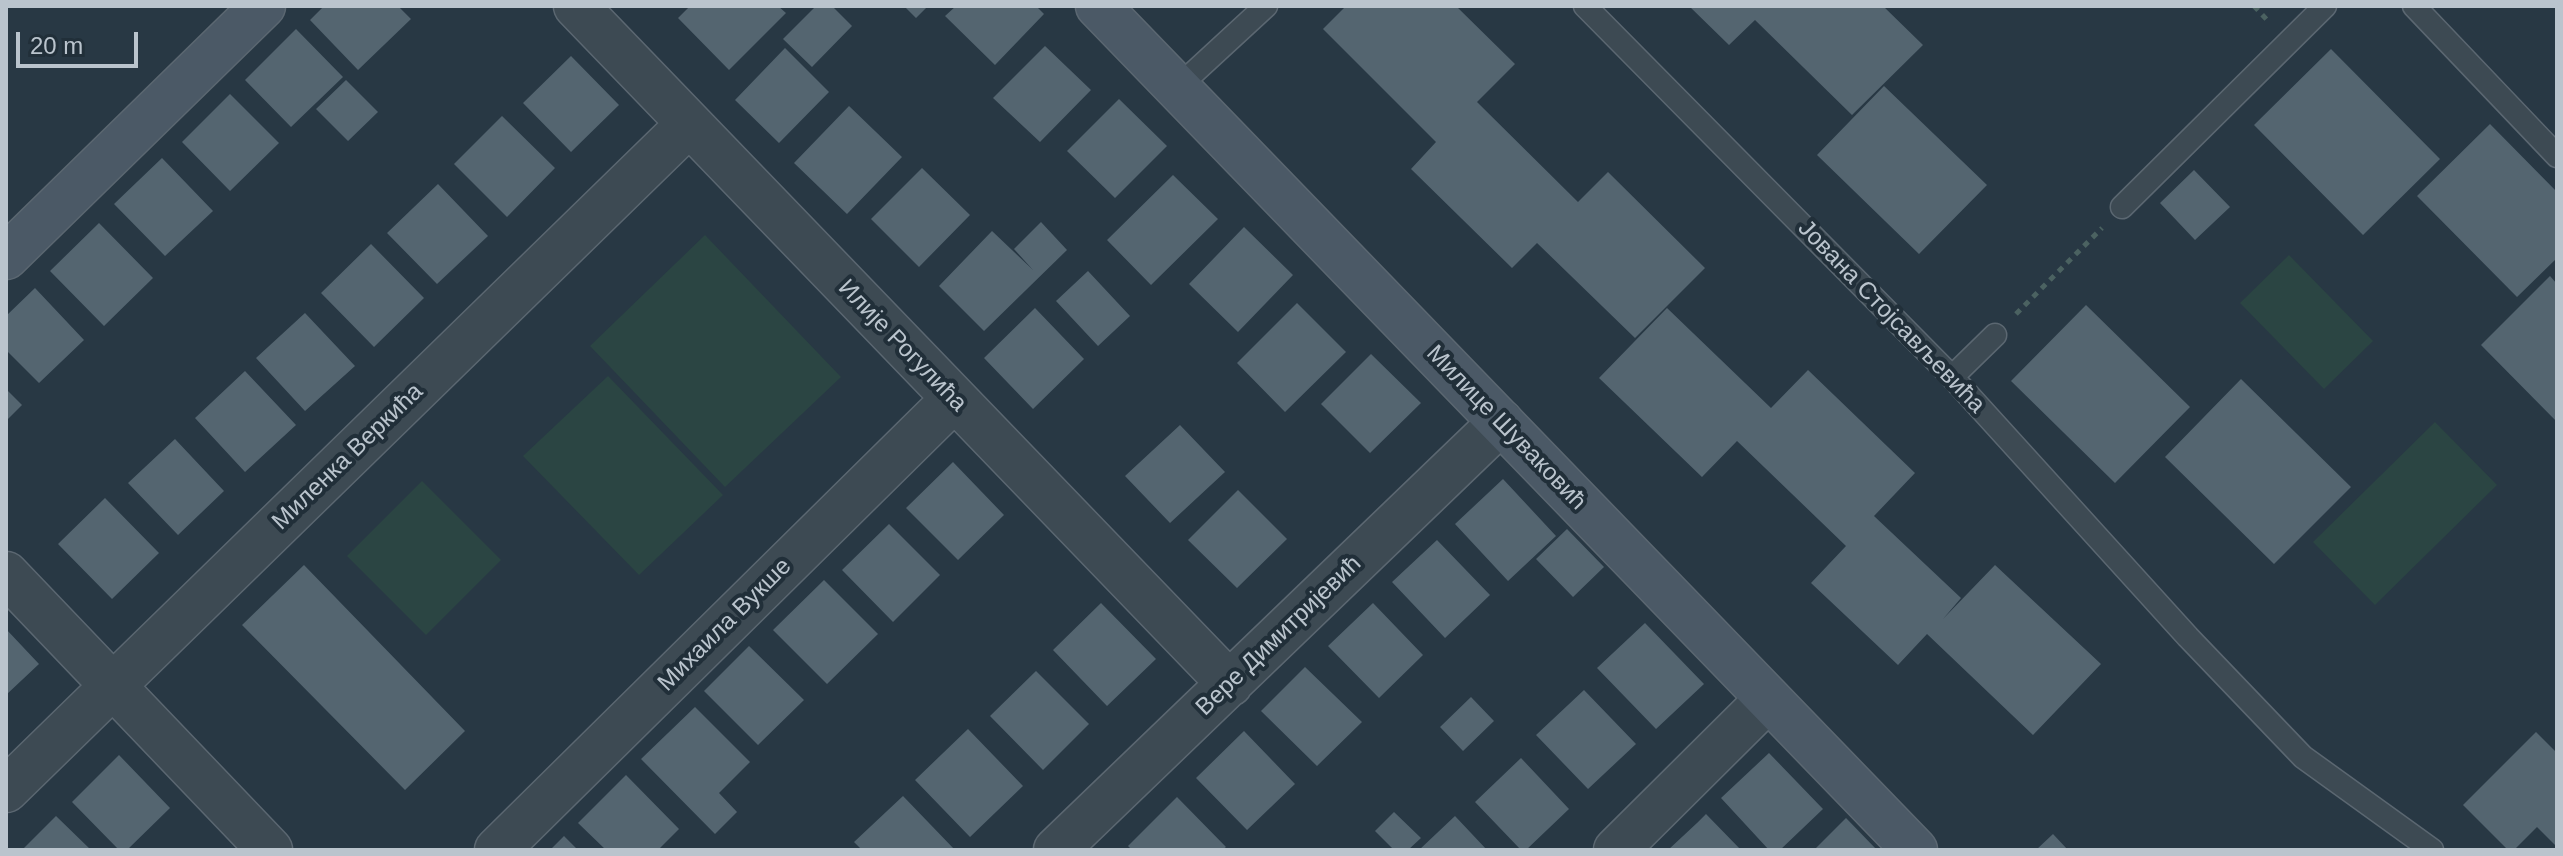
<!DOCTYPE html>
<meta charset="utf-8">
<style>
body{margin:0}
#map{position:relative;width:2563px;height:856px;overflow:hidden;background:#283844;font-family:Arial,sans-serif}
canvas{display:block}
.frame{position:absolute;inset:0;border:8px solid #bac4cd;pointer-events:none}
.scale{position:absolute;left:16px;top:32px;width:122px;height:36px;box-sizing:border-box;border:4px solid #bac4cd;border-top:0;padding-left:10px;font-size:24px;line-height:28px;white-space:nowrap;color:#bac4cd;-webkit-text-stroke:6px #212f39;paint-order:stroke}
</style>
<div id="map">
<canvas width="2563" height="856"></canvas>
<div class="frame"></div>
<div class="scale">20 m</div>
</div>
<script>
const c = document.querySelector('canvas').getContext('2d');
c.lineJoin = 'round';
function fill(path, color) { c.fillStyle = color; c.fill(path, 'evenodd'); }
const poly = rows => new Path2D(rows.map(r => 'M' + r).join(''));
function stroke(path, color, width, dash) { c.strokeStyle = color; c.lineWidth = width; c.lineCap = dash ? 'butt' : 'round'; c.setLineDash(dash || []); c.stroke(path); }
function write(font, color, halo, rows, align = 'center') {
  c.font = font + ' Arial,sans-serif'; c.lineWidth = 8; c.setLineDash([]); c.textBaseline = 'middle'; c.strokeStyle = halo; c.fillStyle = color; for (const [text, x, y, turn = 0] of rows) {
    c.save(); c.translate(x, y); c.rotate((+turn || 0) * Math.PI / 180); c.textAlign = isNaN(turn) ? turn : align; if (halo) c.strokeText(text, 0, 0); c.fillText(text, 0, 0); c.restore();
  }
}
fill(poly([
 [705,235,841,377,725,487,590,346],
 [2289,255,2373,341,2324,389,2240,303],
 [608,376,723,495,639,575,523,456],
 [2435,422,2497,485,2375,605,2313,542],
 [422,481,501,560,426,635,347,556]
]), '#2b4543');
fill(poly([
 [324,6,398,6,411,19,358,70,310,20],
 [690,6,778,6,786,13,729,70,678,18],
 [816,6,832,6,852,26,812,67,783,39],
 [904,6,928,6,916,18],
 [956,6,1036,6,1044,14,995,65,945,16],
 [1346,6,1456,6,1515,64,1477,102,1578,202,1608,172,1705,268,1635,338,1537,243,1512,268,1411,169,1436,142,1323,29],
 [1689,6,1883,6,1923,45,1852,115,1755,20,1729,45],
 [296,29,343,77,291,127,245,80],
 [1045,46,1091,90,1040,142,993,98],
 [785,48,829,92,779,143,735,100],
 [2331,49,2440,159,2363,235,2254,125],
 [571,56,619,105,571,152,523,103],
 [346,80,378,112,348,141,316,109],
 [1884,86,1987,185,1919,254,1817,155],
 [230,94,279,143,230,191,182,142],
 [1119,99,1167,146,1115,198,1067,151],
 [849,106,902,157,847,214,794,163],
 [502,116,555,168,507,217,454,164],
 [2490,124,2557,192,2557,258,2517,297,2417,196],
 [162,158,213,211,165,256,114,204],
 [922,168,970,215,919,267,871,219],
 [2194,170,2230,207,2195,240,2160,203],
 [1173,175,1218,219,1151,285,1107,240],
 [438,184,488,236,437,284,387,233],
 [1041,222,1067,250,984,331,939,286,992,231,1033,270,1014,249],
 [99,223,153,278,104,326,50,271],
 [1244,227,1293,275,1238,332,1189,284],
 [371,244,424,298,374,347,321,293],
 [1088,271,1130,316,1098,346,1056,301],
 [2550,276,2557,284,2557,422,2481,345],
 [35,288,84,340,39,383,6,350,6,316],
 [1297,303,1346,352,1285,412,1237,363],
 [2086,305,2190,407,2115,483,2011,381],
 [1035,308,1084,359,1033,409,984,358],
 [1667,308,1771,408,1808,370,1915,473,1874,516,1961,598,1943,619,1995,565,2101,664,2033,735,1927,634,1898,665,1811,583,1846,546,1737,441,1702,477,1599,378],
 [305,313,355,366,305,411,256,358],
 [1371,354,1421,403,1370,453,1321,404],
 [245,371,296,425,245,472,195,418],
 [2241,379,2351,487,2274,564,2165,457],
 [6,389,22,405,6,421],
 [1180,425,1225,472,1170,523,1125,476],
 [175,439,224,491,178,535,128,483],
 [953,462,1004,515,958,560,906,508],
 [1503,479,1556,536,1508,581,1455,524],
 [1238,490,1287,539,1237,588,1188,540],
 [105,498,159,553,112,599,58,544],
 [889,524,940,575,893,622,842,570],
 [1567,529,1604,567,1573,597,1536,559],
 [1437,540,1490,595,1445,638,1392,582],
 [304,565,465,731,405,790,242,625],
 [824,580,878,634,827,684,773,630],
 [1101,603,1156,659,1107,706,1053,650],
 [1373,603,1423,655,1379,698,1328,646],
 [1645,623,1704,684,1656,729,1597,668],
 [6,629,39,664,6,695],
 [749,646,804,700,758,745,704,691],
 [1305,667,1362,722,1317,766,1261,711],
 [1036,671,1089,724,1043,770,990,716],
 [1584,690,1636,744,1588,789,1536,735],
 [1471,697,1494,721,1463,751,1440,727],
 [695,707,750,762,719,793,737,812,715,834,641,759],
 [968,729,1023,786,970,837,915,780],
 [1244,731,1295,784,1247,830,1196,778],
 [2536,732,2557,753,2557,847,2537,827,2514,850,2508,850,2463,805],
 [1769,753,1823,809,1780,850,1769,850,1721,798],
 [119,755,170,808,127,850,119,850,72,802],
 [1521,758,1569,809,1526,850,1521,850,1475,802],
 [626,775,679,829,658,850,606,850,578,823],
 [903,796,955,850,862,850,854,842],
 [1177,797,1226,847,1222,850,1132,850,1128,846],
 [1394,812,1421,838,1408,850,1394,850,1375,831],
 [1706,814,1741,850,1668,850,1697,823],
 [56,816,91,850,22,850],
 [1455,816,1487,850,1419,850],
 [1846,818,1877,850,1814,850],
 [2053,834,2068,850,2036,850],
 [564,836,578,850,550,850]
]), '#546570');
const lane = poly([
 [1585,6,1952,377,2188,637,2303,757,2432,850],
 [2414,6,2557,156],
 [1177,88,1266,6],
 [2122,207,2325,6],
 [1952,377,1995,335]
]);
const street = poly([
 [576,6,1230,684],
 [6,574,270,850],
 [6,790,689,124],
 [497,850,953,400],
 [1056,850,1501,422],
 [1616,850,1767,700]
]);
const secondary = poly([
 [1098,6,1915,850],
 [6,257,263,6]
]);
stroke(lane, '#5b6771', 25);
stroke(street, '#5b6771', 47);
stroke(secondary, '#5b6771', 47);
stroke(poly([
 [2254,6,2268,21],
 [2016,314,2102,228]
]), '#4b6261', 5, [6, 6]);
stroke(lane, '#3d4a53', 22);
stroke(street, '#3d4a53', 44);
stroke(secondary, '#4b5966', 44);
write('24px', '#bac4cd', '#212f39', [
 ["Јована Стојсављевића",1891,317,46],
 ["Илије Рогулића",902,346,46],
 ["Милице Шуваковић",1506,428,46],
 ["Миленка Веркића",348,457,-44],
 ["Михаила Вукше",725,625,-45],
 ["Вере Димитријевић",1279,636,-44]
]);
</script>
